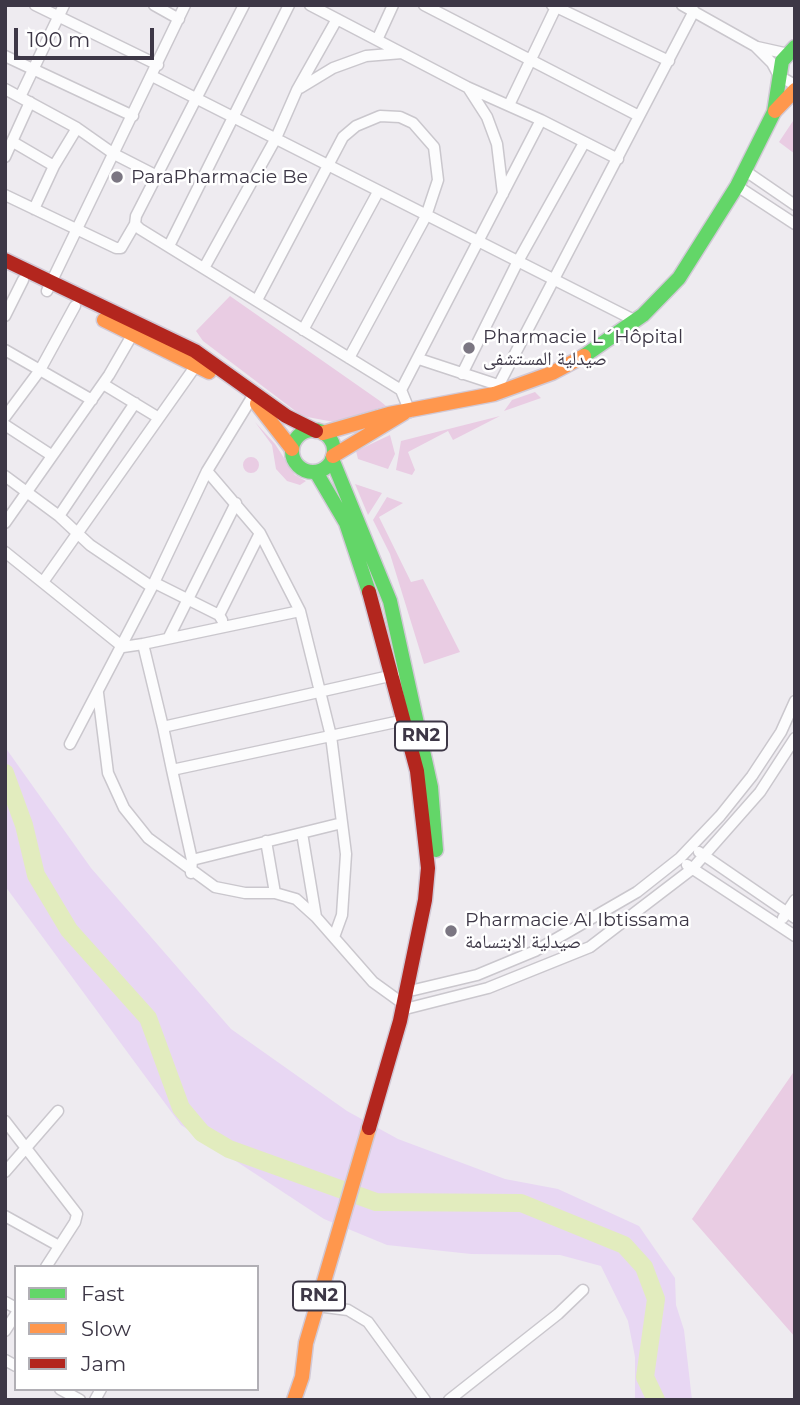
<!DOCTYPE html>
<meta charset="utf-8">
<style>
body{margin:0}
#map{position:relative;width:800px;height:1405px;overflow:hidden;background:#eeebf0;font-family:Montserrat,sans-serif}
canvas{display:block}
.frame{position:absolute;inset:0;border:7px solid #3d3746;pointer-events:none}
.legend{position:absolute;left:14px;top:1265px;width:245px;height:126px;box-sizing:border-box;background:#fff;border:2px solid #b1afb5;margin:0;padding:9px 12px;list-style:none;font-size:21px;color:#3d3746}
.legend li{display:flex;align-items:center;gap:14px;height:35px}
.legend b{width:35px;border:2px solid #b1afb5}
.scale{position:absolute;left:14px;top:28px;width:140px;height:32px;box-sizing:border-box;border:4px solid #3d3746;border-top:0;padding-left:9px;font-size:21px;line-height:24px;white-space:nowrap;color:#3d3746;-webkit-text-stroke:5px #fff;paint-order:stroke}
</style>
<div id="map">
<canvas width="800" height="1405"></canvas>
<div class="frame"></div>
<ul class="legend">
<li><b style="height:9px;background:#63d668"></b>Fast</li>
<li><b style="height:9px;background:#ff974d"></b>Slow</li>
<li><b style="height:9px;background:#b3261e"></b>Jam</li>
</ul>
<div class="scale">100 m</div>
</div>
<script>
const c = document.querySelector('canvas').getContext('2d');
c.lineJoin = 'round';
function fill(path, color) { c.fillStyle = color; c.fill(path, 'evenodd'); }
const poly = rows => new Path2D(rows.map(r => 'M' + r).join(''));
function stroke(path, color, width, dash) { c.strokeStyle = color; c.lineWidth = width; c.lineCap = dash ? 'butt' : 'round'; c.setLineDash(dash || []); c.stroke(path); }
function write(font, color, halo, rows, align = 'center') {
  c.font = font + ' Montserrat,"Noto Naskh Arabic",sans-serif'; c.lineWidth = 5; c.setLineDash([]); c.textBaseline = 'middle'; c.strokeStyle = halo; c.fillStyle = color; for (const [text, x, y, turn = 0] of rows) {
    c.save(); c.translate(x, y); c.rotate((+turn || 0) * Math.PI / 180); c.textAlign = isNaN(turn) ? turn : align; if (halo) c.strokeText(text, 0, 0); c.fillText(text, 0, 0); c.restore();
  }
}
fill(poly([
 [795,118,795,154,779,142],
 [230,296,380,401,386,406,334,422,302,416,203,341,196,331],
 [535,392,541,398,504,411,512,400],
 [500,416,453,440,448,431,408,452,415,470,412,475,396,470,401,441],
 [255,422,275,444,295,475,306,481,300,485,287,481,276,469,272,445],
 [390,435,395,454,388,469,358,459,356,451],
 '243 465a8 8 0 1 1 16 0a8 8 0 1 1-16 0Z',
 [355,484,382,493,368,515],
 [387,497,403,503,379,517,411,582,423,579,460,652,424,664,390,554,373,520],
 [795,1070,795,1337,692,1219]
]), '#e9cce3');
fill(poly([
 [5,747,91,868,231,1029,347,1111,398,1139,505,1179,558,1189,639,1226,675,1278,676,1305,684,1330,692,1400,635,1400,635,1357,628,1321,601,1266,560,1255,471,1254,387,1245,324,1219,181,1125,5,886]
]), '#e8d7f3');
stroke(poly([
 [5,773,24,825,36,875,69,930,148,1018,181,1108,202,1133,229,1149,376,1202,521,1203,624,1245,644,1267,656,1299,645,1377,656,1400]
]), '#e2ecbe', 18);
const street = poly([
 [35,5,158,65],
 [154,5,179,19],
 [244,5,136,216,135,224,140,229,401,390,410,412],
 [310,5,467,87,541,120,618,159],
 [424,5,639,116],
 [552,5,669,61],
 [682,5,755,46,772,63,779,76,795,85],
 [377,40,393,5],
 [757,47,793,55],
 [5,56,133,116],
 [152,76,636,321],
 [300,88,333,68,366,56,402,53],
 [5,89,77,128,114,154,157,176],
 [469,89,487,117,497,144,503,194],
 [20,97,64,5],
 [509,105,557,5],
 [13,142,54,166,77,128],
 [5,157,30,102],
 [744,170,795,205],
 [737,186,795,224],
 [5,195,116,248,121,248,135,224],
 [34,209,54,166],
 [169,246,289,5],
 [204,268,276,138,297,90,337,19],
 [47,291,185,5],
 [257,300,343,137,356,126,380,116,400,117,413,123,434,147,438,180,426,216,349,358],
 [5,316,23,280],
 [303,330,378,192],
 [5,350,92,400],
 [419,359,498,385],
 [462,374,517,263,584,143],
 [103,384,159,418],
 [401,390,541,120],
 [494,394,694,11],
 [5,417,40,370,75,306],
 [5,425,51,455],
 [207,471,260,533,300,611,331,736,346,854,342,915,334,937],
 [5,476,59,516,90,545,152,587,70,744],
 [59,516,135,403],
 [5,523,109,375,135,330],
 [5,552,123,647,143,644,163,727,394,675],
 [43,582,197,364],
 [155,583,219,615,222,620],
 [152,587,207,471,251,399],
 [219,615,260,533],
 [169,637,236,503],
 [143,644,300,611],
 [98,693,108,773,124,808,148,838,215,887,245,893,275,893,296,899,316,917,373,982,409,1008,488,988,590,947,692,869,760,792,795,738],
 [163,727,172,770],
 [302,833,316,917],
 [266,841,275,893],
 [699,852,795,918],
 [192,860,342,823],
 [687,865,795,936],
 [191,873,192,860,172,770,405,720],
 [783,918,795,900],
 [414,990,477,975,535,951,637,892,680,858,720,816,752,776,781,732,795,701],
 [5,1121,77,1214,75,1222,46,1267],
 [5,1172,58,1111],
 [5,1216,59,1246],
 [5,1302,16,1308],
 [317,1306,348,1310,368,1322,425,1400],
 [5,1331,16,1314],
 [5,1360,16,1366],
 [60,1389,80,1400],
 [95,1400,101,1389],
 [449,1400,558,1314,583,1290]
]);
const fast = poly([
 [584,356,643,315,679,278,737,186,774,112,782,61,795,47],
 '292 451a21 21 0 1 1 42 0a21 21 0 1 1-42 0Z',
 [332,459,390,601,431,787,436,850],
 [316,472,346,523,369,592]
]);
const slow = poly([
 [775,111,795,90],
 [104,320,209,372],
 [257,404,292,449],
 [323,433,389,414,494,394,552,373,584,356],
 [333,456,404,413],
 [294,1400,302,1377,306,1343,369,1128]
]);
const jam = poly([
 [5,260,195,351,286,416,316,431],
 [369,1128,400,1021,425,900,428,868,417,771,369,592]
]);
stroke(street, '#cac7cd', 13);
stroke(fast, '#d1c9d6', 17);
stroke(slow, '#d1c9d6', 17);
stroke(jam, '#d1c9d6', 17);
stroke(street, '#fcfcfd', 10);
stroke(fast, '#63d668', 14);
stroke(slow, '#ff974d', 14);
stroke(jam, '#b3261e', 14);
for (const [x, y, r, color] of [
 [117,177,7,"#7b7682"],
 [469,348,7,"#7b7682"],
 [451,931,7,"#7b7682"]
]) { const dot = new Path2D(); dot.arc(x, y, r, 0, 2 * Math.PI); c.fillStyle = color; c.fill(dot); stroke(dot, '#fff', 2.5); }
for (const [x, y, w] of [
 [421,736,52],
 [319,1296,52]
]) { const box = new Path2D(); box.roundRect(x - w / 2, y - 14.5, w, 29, 5); c.fillStyle = '#fff'; c.fill(box); stroke(box, '#3d3746', 2); }
write('bold 18px', '#3d3746', null, [
 ["RN2",421,736],
 ["RN2",319,1296]
]);
write('19px', '#3d3746', '#fff', [
 ["ParaPharmacie Be",131,177],
 ["Pharmacie L´Hôpital",483,337],
 ["صيدلية المستشفى",483,359],
 ["Pharmacie Al Ibtissama",465,920],
 ["صيدلية الابتسامة",465,942]
], 'left');
</script>
